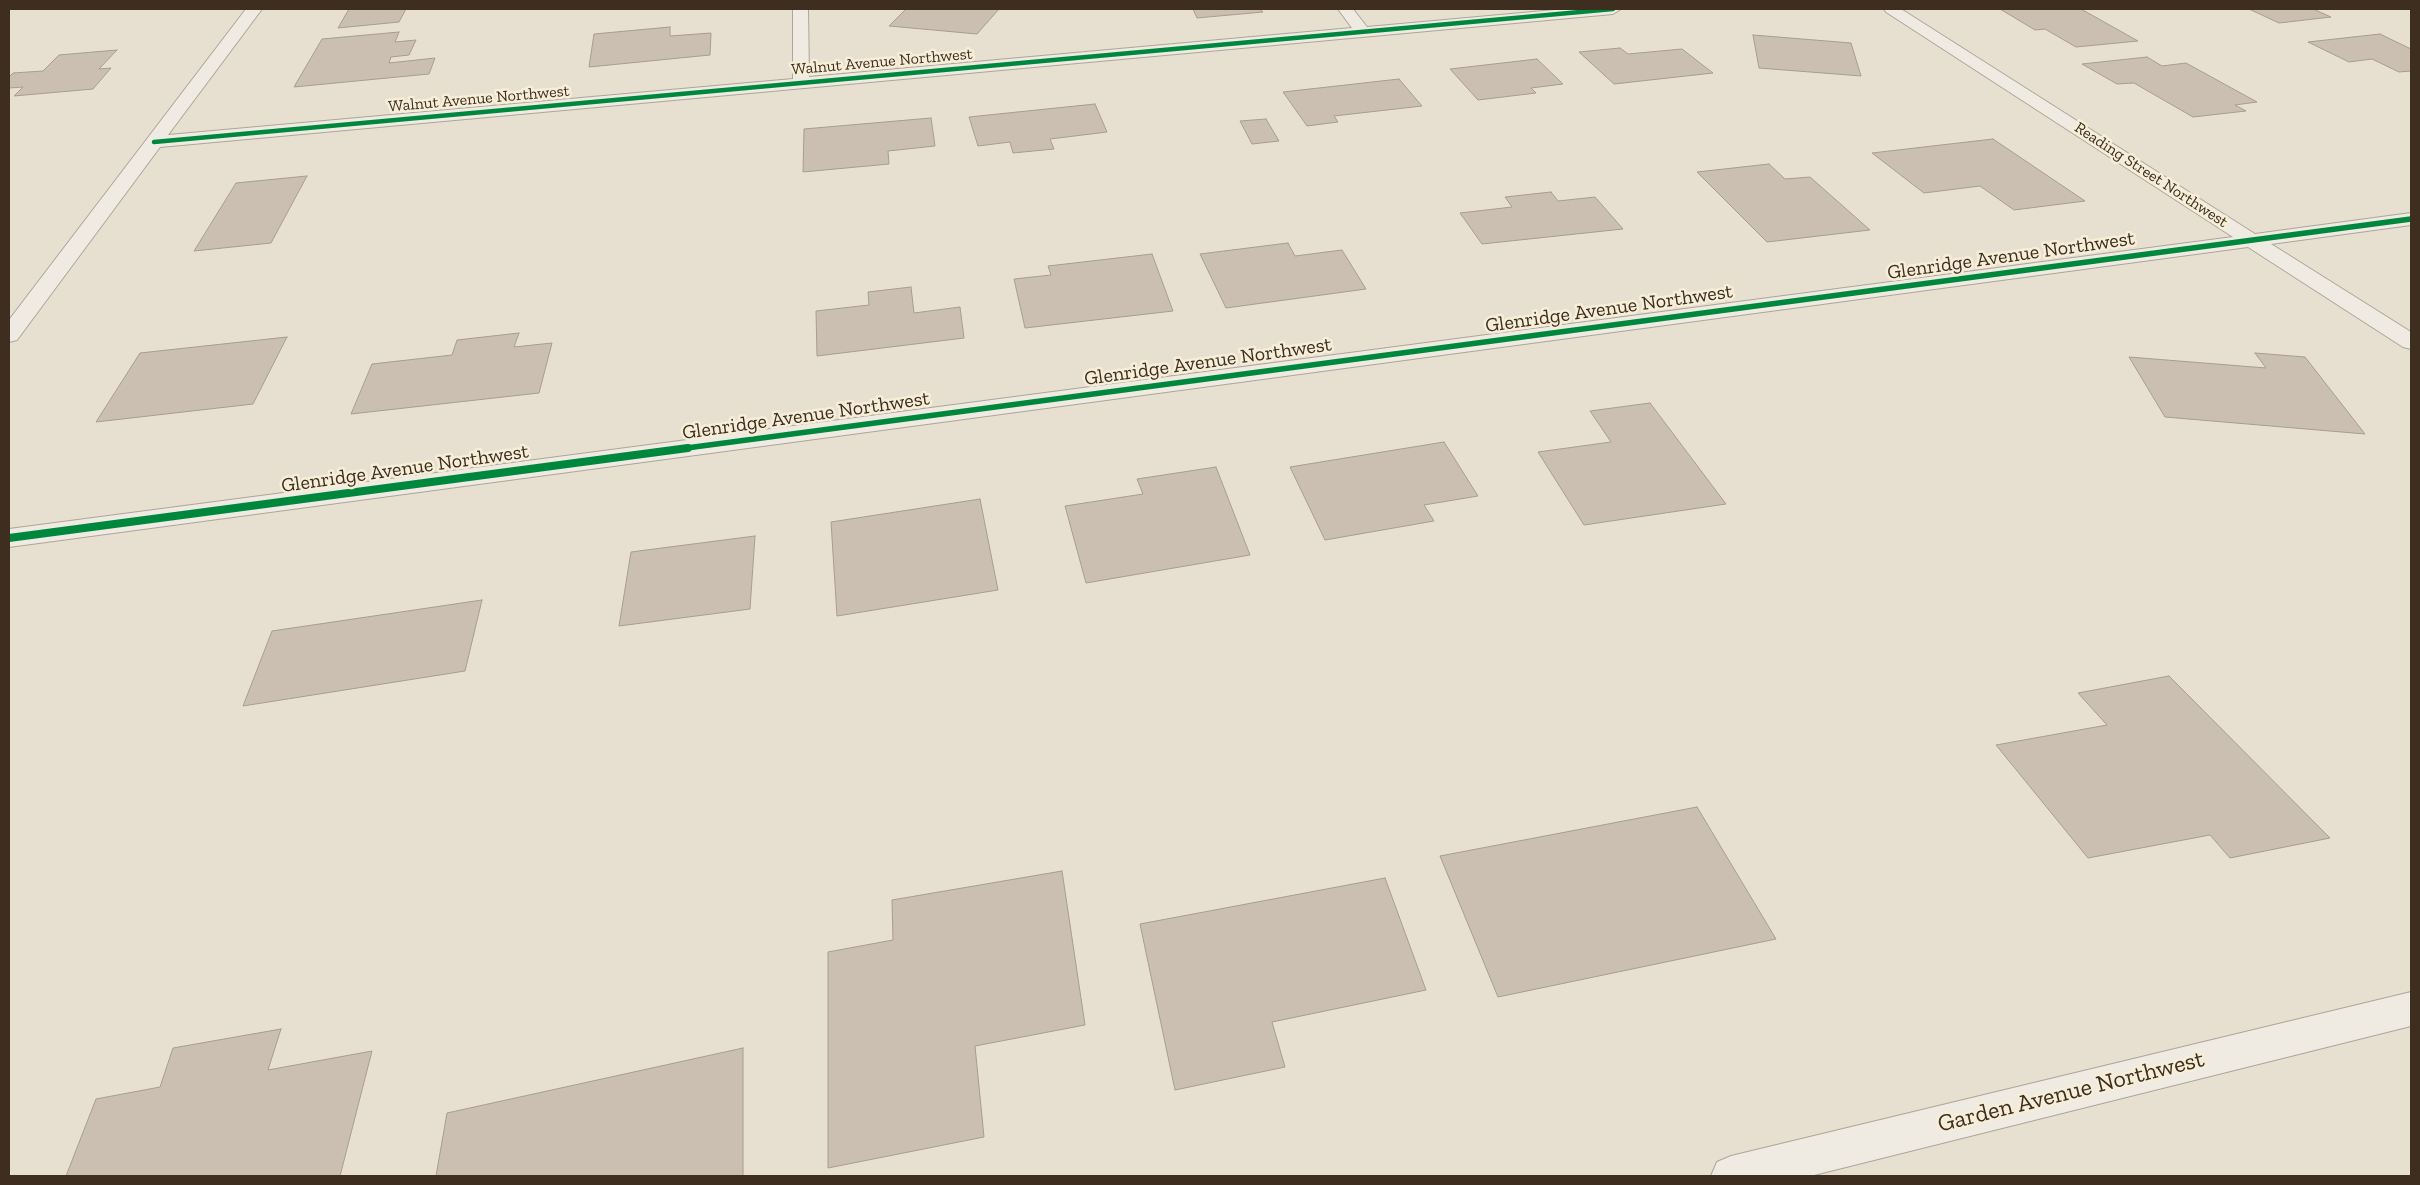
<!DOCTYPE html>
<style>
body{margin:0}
#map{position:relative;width:2420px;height:1185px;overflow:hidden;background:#e7e0d1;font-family:"Zilla Slab",serif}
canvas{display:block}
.frame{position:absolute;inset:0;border:10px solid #3d2e20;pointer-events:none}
</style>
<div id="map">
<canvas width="2420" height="1185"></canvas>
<div class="frame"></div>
</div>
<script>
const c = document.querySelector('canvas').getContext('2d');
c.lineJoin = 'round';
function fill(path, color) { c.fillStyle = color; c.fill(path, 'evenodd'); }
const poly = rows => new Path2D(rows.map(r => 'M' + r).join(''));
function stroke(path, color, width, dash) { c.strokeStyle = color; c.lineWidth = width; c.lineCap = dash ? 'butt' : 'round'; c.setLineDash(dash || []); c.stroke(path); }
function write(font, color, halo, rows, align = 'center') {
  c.font = font + ' "Zilla Slab",serif'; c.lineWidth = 5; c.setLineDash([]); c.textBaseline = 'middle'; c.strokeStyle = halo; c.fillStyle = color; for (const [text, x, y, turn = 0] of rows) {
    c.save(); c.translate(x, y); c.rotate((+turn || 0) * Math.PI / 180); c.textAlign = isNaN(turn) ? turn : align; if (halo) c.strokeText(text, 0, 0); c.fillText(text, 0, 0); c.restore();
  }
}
const building = poly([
 [349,9,406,9,399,22,338,28,349,9],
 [906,9,999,9,977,34,889,26,906,9],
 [1193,9,1260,9,1263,12,1197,18,1193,9],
 [2000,9,2081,9,2138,41,2076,47,2045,29,2035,30,2000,9],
 [2249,9,2313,9,2331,17,2279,23,2249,9],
 [670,27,670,36,711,33,710,55,589,67,594,34,670,27],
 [399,32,395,42,416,40,409,55,391,57,389,63,435,58,429,74,294,87,322,39,399,32],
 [2380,34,2411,49,2411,71,2399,72,2372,59,2349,62,2308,42,2380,34],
 [1753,35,1851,43,1861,76,1759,68,1753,35],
 [1620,48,1628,54,1682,49,1713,73,1614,84,1579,52,1620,48],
 [117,50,99,69,111,68,93,89,14,96,23,87,9,88,9,77,13,73,43,71,59,55,117,50],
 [2147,57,2162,66,2186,63,2257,102,2235,105,2246,111,2193,117,2134,83,2117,84,2082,64,2147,57],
 [1537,59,1563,84,1531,88,1536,93,1478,100,1450,69,1537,59],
 [1399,79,1422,106,1334,116,1338,122,1307,126,1283,92,1399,79],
 [1095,104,1107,132,1050,139,1054,149,1013,153,1010,142,978,146,969,117,1095,104],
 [931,118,935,146,888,151,889,164,803,172,804,129,931,118],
 [1266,119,1279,141,1252,144,1240,121,1266,119],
 [1993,139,2085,201,2014,210,1980,186,1924,193,1872,153,1993,139],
 [1769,164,1785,179,1810,177,1870,230,1767,242,1697,172,1769,164],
 [307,176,271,243,194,251,236,183,307,176],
 [1551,192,1558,201,1595,197,1623,229,1482,244,1460,213,1512,207,1505,197,1551,192],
 [1288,243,1295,256,1342,250,1366,289,1226,308,1200,254,1288,243],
 [1152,254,1173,311,1025,328,1014,279,1051,275,1048,266,1152,254],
 [911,287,914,313,960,307,964,338,817,356,816,311,869,305,868,292,911,287],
 [519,333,514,347,552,343,539,393,351,414,372,364,452,355,457,340,519,333],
 [287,337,253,404,96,422,140,353,287,337],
 [2255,353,2305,357,2365,434,2165,417,2129,357,2266,368,2255,353],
 [1650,403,1726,504,1584,525,1538,452,1611,442,1590,411,1650,403],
 [1444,442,1478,496,1424,505,1434,521,1325,540,1290,467,1444,442],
 [1216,467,1250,555,1086,583,1065,506,1143,494,1137,479,1216,467],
 [980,499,998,590,837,616,831,522,980,499],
 [755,536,750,609,619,626,631,552,755,536],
 [482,600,465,671,243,706,272,631,482,600],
 [2169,676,2330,838,2230,858,2210,835,2088,858,1996,745,2107,725,2078,693,2169,676],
 [1697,807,1776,939,1498,997,1440,856,1697,807],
 [1062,871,1085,1025,975,1046,984,1137,828,1168,828,952,893,940,892,900,1062,871],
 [1385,878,1426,990,1272,1022,1285,1067,1175,1090,1140,924,1385,878],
 [281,1029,268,1070,372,1051,340,1176,66,1176,96,1099,160,1087,173,1048,281,1029],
 [743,1048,743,1176,436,1176,447,1113,743,1048]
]);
fill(building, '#cbbfb2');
stroke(building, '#a89c90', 1);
const street = poly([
 [246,9,262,9,168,135,793,79,793,9,808,9,809,77,1352,28,1338,9,1353,9,1367,27,1566,9,1621,9,1613,14,160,147,17,340,9,342,9,320,246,9],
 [1884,9,1901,9,2255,234,2411,213,2411,225,2271,244,2411,332,2411,349,2403,347,2248,247,9,547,9,529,2233,237,1886,12,1884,9],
 [2411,992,2411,1026,1810,1176,1711,1176,1717,1162,1731,1156,2411,992]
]);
stroke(street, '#ada599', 2);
fill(street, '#efebe3');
stroke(poly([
 [154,142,1613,9]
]), '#00873e', 4.5);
stroke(poly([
 [679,449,2411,219]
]), '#00873e', 5.5);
stroke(poly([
 [9,538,688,448]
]), '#00873e', 8);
write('16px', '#3d2e20', '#f7eed8', [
 ["Walnut Avenue Northwest",882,62,-5],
 ["Walnut Avenue Northwest",479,99,-5],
 ["Reading Street Northwest",2151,175,33]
]);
write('20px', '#3d2e20', '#f7eed8', [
 ["Glenridge Avenue Northwest",2011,256,-8],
 ["Glenridge Avenue Northwest",1609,309,-8],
 ["Glenridge Avenue Northwest",1208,362,-8],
 ["Glenridge Avenue Northwest",806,416,-8],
 ["Glenridge Avenue Northwest",405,469,-8]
]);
write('24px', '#3d2e20', '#f7eed8', [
 ["Garden Avenue Northwest",2071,1092,-14]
]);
</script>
